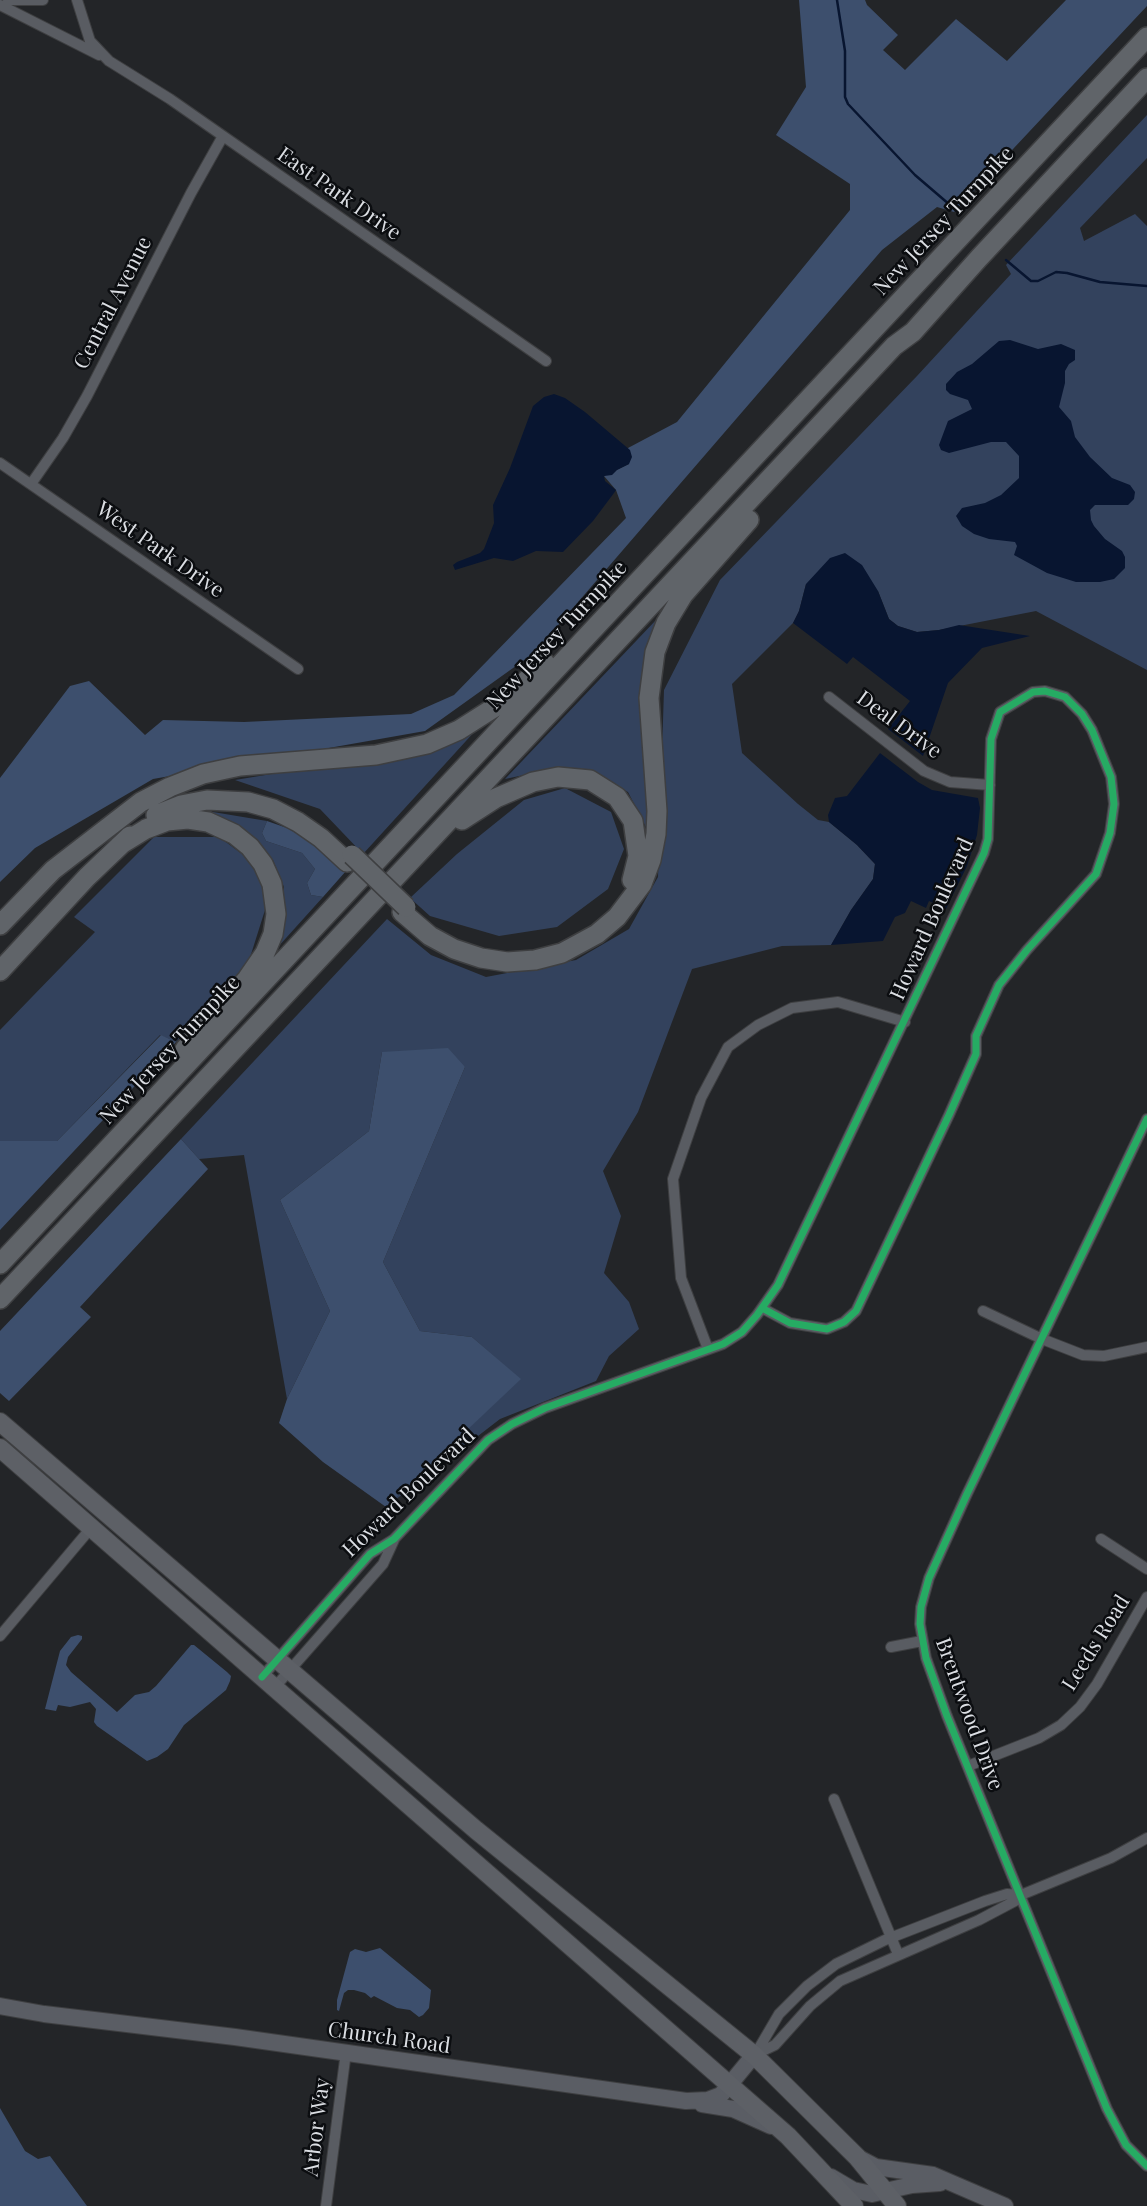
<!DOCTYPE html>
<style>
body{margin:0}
canvas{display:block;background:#232528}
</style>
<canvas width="1147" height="2206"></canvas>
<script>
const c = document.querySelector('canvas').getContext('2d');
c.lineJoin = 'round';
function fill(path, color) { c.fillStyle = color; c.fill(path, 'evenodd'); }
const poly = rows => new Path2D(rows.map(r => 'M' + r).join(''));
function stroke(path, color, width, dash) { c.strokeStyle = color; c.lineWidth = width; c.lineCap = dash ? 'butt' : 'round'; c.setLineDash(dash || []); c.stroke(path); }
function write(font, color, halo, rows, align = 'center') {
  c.font = font + ' "Playfair Display",serif'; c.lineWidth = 5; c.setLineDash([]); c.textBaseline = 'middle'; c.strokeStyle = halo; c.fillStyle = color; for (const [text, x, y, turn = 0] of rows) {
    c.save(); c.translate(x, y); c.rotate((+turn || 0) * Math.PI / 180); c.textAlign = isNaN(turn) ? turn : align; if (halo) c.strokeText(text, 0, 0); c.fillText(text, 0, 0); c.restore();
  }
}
fill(poly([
 [1147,115,1147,158,1080,228,1084,241,1135,214,1147,226,1147,670,1036,611,939,630,917,632,898,626,889,619,878,591,806,584,799,611,793,623,732,684,742,753,798,804,818,820,829,822,857,845,875,864,873,879,851,910,831,945,782,946,692,969,638,1112,603,1171,621,1216,604,1273,629,1302,639,1329,609,1356,596,1381,500,1419,386,1507,520,1379,472,1337,420,1331,383,1262,465,1067,382,1052,369,1131,280,1200,330,1311,287,1399,244,1155,199,1159,181,1139,387,919,431,955,486,977,576,960,629,929,658,877,664,690,720,580,917,376,1011,274,1006,265],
 [656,620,642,673,647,829,628,792,596,774,562,767,505,779],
 [476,730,363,854,320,809,235,780,296,770],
 [565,788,611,812,624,849,608,889,557,927,499,936,430,916,410,898,457,854,524,800],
 [207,811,267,821,262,833,266,841,302,853,315,869,307,883,311,895,323,897,277,948,284,887,273,860,244,831],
 [154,837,219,837,261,868,265,910,247,967,176,1042,160,1035,57,1141,0,1141,0,1030,95,932,74,917]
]), '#33425d');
fill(poly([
 [799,0,865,0,867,5,898,35,883,50,905,70,956,19,1007,61,1066,0,1147,0,1147,6,954,212,937,207,882,250,534,653,425,731,153,779,35,848,0,882,0,778,70,686,89,681,145,735,163,720,244,722,411,714,454,695,626,518,616,490,604,476,629,464,628,448,677,422,850,210,850,184,776,135,806,87],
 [267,821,287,828,310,841,329,859,336,861,346,871,323,897,311,895,307,883,315,869,302,853,266,841,262,833],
 [161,1035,176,1042,0,1230,0,1141,57,1141],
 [448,1048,465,1067,383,1262,420,1331,472,1337,521,1379,386,1507,323,1462,279,1423,287,1399,330,1311,280,1200,369,1131,382,1052],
 [181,1139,208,1169,80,1307,91,1317,9,1401,0,1393,0,1331],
 [78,1635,82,1636,82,1639,68,1657,66,1665,71,1672,117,1712,135,1695,149,1692,156,1686,191,1645,194,1645,227,1672,231,1676,230,1681,226,1690,184,1725,168,1749,157,1757,147,1761,97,1726,94,1722,96,1709,90,1702,70,1707,58,1705,56,1711,45,1709,60,1651,71,1637],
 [380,1948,431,1990,429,2008,423,2015,419,2017,410,2010,397,2008,374,1996,371,1998,365,1993,354,1990,348,1990,344,1993,339,2011,337,2010,337,2000,350,1952,355,1949,366,1952],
 [0,2108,25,2151,38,2159,50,2156,87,2206,0,2206]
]), '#3d4f6d');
fill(poly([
 [1010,340,1038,349,1061,344,1075,350,1075,360,1069,364,1065,371,1065,383,1059,407,1071,421,1075,437,1090,457,1112,478,1130,485,1135,492,1134,499,1128,505,1095,505,1090,510,1091,520,1094,526,1105,539,1122,551,1125,557,1125,568,1114,579,1100,582,1076,582,1047,573,1014,555,1017,546,1015,542,989,539,974,534,962,526,956,516,962,508,985,503,1001,495,1019,478,1019,456,1006,442,991,442,949,453,941,450,939,445,948,421,972,409,968,400,950,394,946,390,946,384,957,372,972,364,999,341],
 [554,394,565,398,585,412,630,450,632,457,629,464,617,470,612,475,604,476,605,481,616,490,614,493,593,521,563,552,536,551,513,561,494,558,455,570,453,565,457,562,480,553,484,549,494,523,493,505,510,468,533,406,544,397],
 [845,553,862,565,878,591,889,619,898,626,917,632,939,630,959,625,1030,636,982,648,948,683,923,756,888,729,910,701,853,657,847,664,793,623,799,611,806,584,830,558],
 [880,753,918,782,932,790,978,798,980,808,977,835,967,866,946,909,929,901,926,908,911,901,905,913,895,917,883,941,831,945,851,910,873,879,875,864,857,845,829,822,828,815,835,798,847,796]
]), '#081530');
stroke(poly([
 [837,0,845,51,845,97,848,104,915,175,957,211],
 [1006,260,1031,281,1038,281,1056,272,1067,273,1100,282,1147,286]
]), '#081530', 2.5);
const minor = poly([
 [8,0,43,0],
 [77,0,90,41,109,61,170,99,546,361],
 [0,5,99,55],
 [0,463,298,669],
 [31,484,63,438,87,396,191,193,223,136],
 [829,697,924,771,950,782,990,785],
 [1147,1119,967,1494,929,1578,921,1607,920,1624,926,1658,947,1716,1107,2109,1126,2145,1147,2166],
 [983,1311,1042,1339,1083,1355,1104,1356,1147,1347],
 [708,1349,681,1278,673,1179,701,1098,728,1047,758,1025,792,1008,838,1002,905,1022],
 [1101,1539,1147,1569],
 [0,1636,91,1528],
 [891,1647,922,1641],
 [262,1677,370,1554,394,1539,488,1440,512,1424,545,1408,723,1344,742,1332,757,1315,778,1285,984,853,988,839,991,739,1000,712,1033,692,1045,691,1065,697,1082,714,1092,730,1111,777,1114,804,1110,833,1096,874,1027,950,999,985,976,1036,976,1054,949,1115,856,1311,844,1322,827,1329,790,1323,762,1308],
 [275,1687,383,1564,394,1540],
 [968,1766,1039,1738,1061,1725,1080,1707,1097,1684,1147,1597],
 [834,1799,898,1954],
 [754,2055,775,2045,810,2006,840,1981,979,1920,1015,1901,1021,1895,1111,1858,1147,1838],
 [755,2055,779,2014,807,1986,836,1964,885,1940,985,1901,1007,1894,1021,1895],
 [326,2206,346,2052]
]);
const primary = poly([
 [0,2006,44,2014,235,2037,686,2101,708,2100,721,2095,754,2055],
 [702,2104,733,2109,771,2126],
 [859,2158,876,2167,933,2175,1005,2206],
 [831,2177,853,2190,872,2194,912,2185,940,2183]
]);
const trunk = poly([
 [0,1422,476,1830,754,2055,857,2157,897,2206],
 [0,1448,788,2136,854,2206]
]);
const motorway = poly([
 [156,815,181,805,207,800,248,802,273,809,298,822,321,838,347,862],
 [462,820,496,798,533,782,558,777,590,780,617,797,633,821,638,856,632,880],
 [120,845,146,829,167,821,188,819,208,822,234,834,250,847,263,864,272,884,276,914,273,934,265,953,247,979,185,1049],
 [402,912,430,936,454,949,481,958,507,962,535,960,562,953,597,934,617,917,642,884,651,860,656,834,657,811,649,698,655,652,666,623,683,595,749,520],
 [0,925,53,870,141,802,170,787,203,774,240,766,376,755,427,744,459,730,503,702,545,663],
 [0,971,87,877,130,836],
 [0,1264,1147,37],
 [0,1299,894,346,913,332,979,258,1147,78]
]);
stroke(minor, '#3e3f41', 12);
stroke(primary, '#3e3f41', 18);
stroke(trunk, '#3e3f41', 20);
stroke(motorway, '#3e3f41', 22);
stroke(minor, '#595c62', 10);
stroke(primary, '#5a5d64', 16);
stroke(trunk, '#5d6066', 18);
stroke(motorway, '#606469', 19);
const motorwayBridge = poly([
 [352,855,406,907]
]);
stroke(motorwayBridge, '#3e3f41', 22, []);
stroke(motorwayBridge, '#606469', 19);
stroke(poly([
 [1147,1119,967,1494,929,1578,921,1607,920,1624,926,1658,947,1716,1107,2109,1126,2145,1147,2166],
 [262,1677,370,1554,394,1539,488,1440,512,1424,545,1408,723,1344,742,1332,757,1315,778,1285,984,853,988,839,991,739,1000,712,1033,692,1045,691,1065,697,1082,714,1092,730,1111,777,1114,804,1110,833,1096,874,1027,950,999,985,976,1036,976,1054,949,1115,856,1311,844,1322,827,1329,790,1323,762,1308]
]), '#26ab63', 7);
write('21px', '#dbdee3', '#0b0d10', [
 ["East Park Drive",339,194,35],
 ["New Jersey Turnpike",944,221,-47],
 ["Central Avenue",113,303,-63],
 ["West Park Drive",160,550,35],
 ["New Jersey Turnpike",557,635,-47],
 ["Deal Drive",899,725,36],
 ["Howard Boulevard",932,919,-66],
 ["New Jersey Turnpike",170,1050,-47],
 ["Howard Boulevard",409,1493,-44],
 ["Leeds Road",1096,1643,-58],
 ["Brentwood Drive",969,1714,70],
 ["Church Road",389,2038,8],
 ["Arbor Way",317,2127,-83]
]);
</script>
